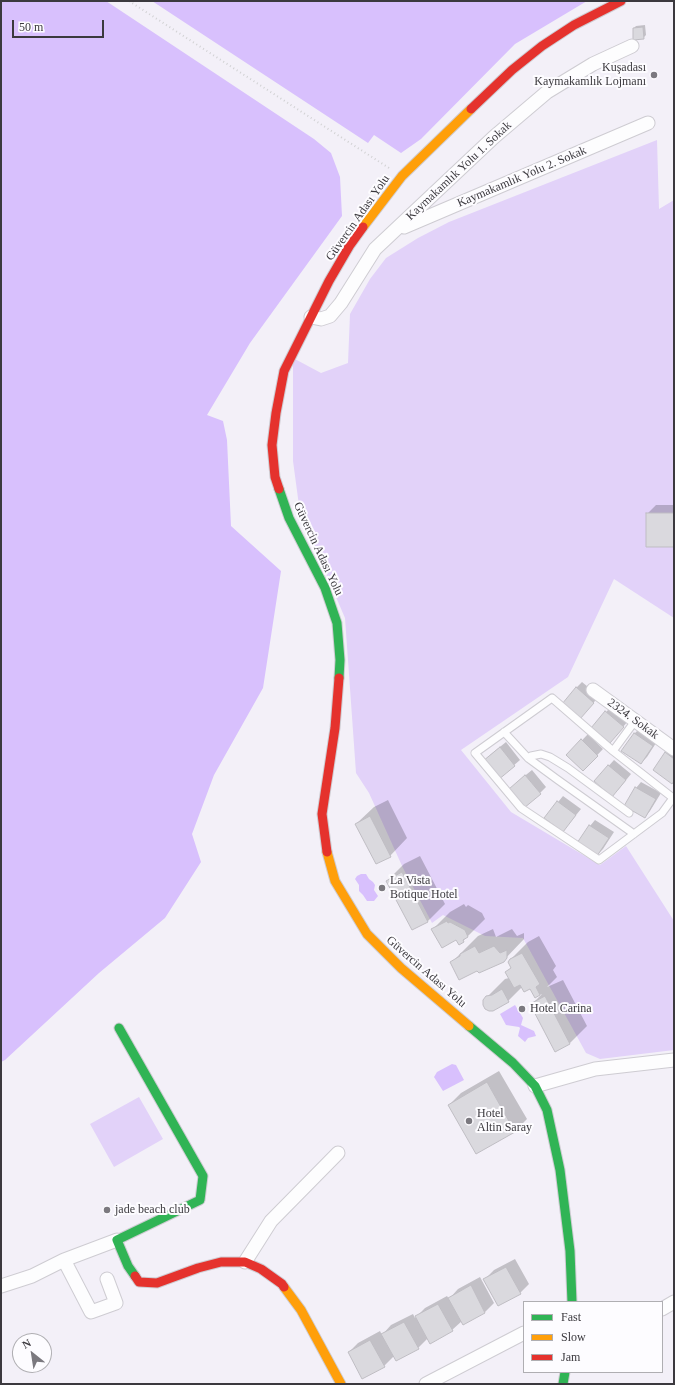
<!DOCTYPE html>
<meta charset="utf-8">
<style>
body{margin:0}
#map{position:relative;width:675px;height:1385px;overflow:hidden;background:#f3f0f8;font-family:"Times New Roman",serif}
canvas{display:block}
.frame{position:absolute;inset:0;border:2px solid #3b393e;pointer-events:none}
.legend{position:absolute;left:523px;top:1301px;width:140px;height:72px;box-sizing:border-box;background:#fdfcff;border:1px solid #afaeb2;margin:0;padding:5px 7px;list-style:none;font-size:12px;color:#3b393e}
.legend li{display:flex;align-items:center;gap:8px;height:20px}
.legend b{width:20px;border:1px solid #afaeb2}
.north{position:absolute;left:12px;top:1333px;width:40px;height:40px;box-sizing:border-box;background:#fdfcff;border:1px solid #afaeb2;border-radius:50%;rotate:330deg;font-size:11px;font-weight:700;line-height:16px;text-align:center;color:#3b393e}
.north::after{content:'';display:block;margin:auto;width:14px;height:18px;background:#7b797f;clip-path:polygon(50% 0,100% 100%,50% 72%,0 100%)}
.scale{position:absolute;left:12px;top:20px;width:92px;height:18px;box-sizing:border-box;border:2px solid #3b393e;border-top:0;padding-left:5px;font-size:12px;line-height:14px;white-space:nowrap;color:#3b393e;-webkit-text-stroke:3px #fdfcff;paint-order:stroke}
</style>
<div id="map">
<canvas width="675" height="1385"></canvas>
<div class="frame"></div>
<ul class="legend">
<li><b style="height:5px;background:#30b455"></b>Fast</li>
<li><b style="height:5px;background:#ff9f0a"></b>Slow</li>
<li><b style="height:5px;background:#e5322d"></b>Jam</li>
</ul>
<div class="north">N</div>
<div class="scale">50 m</div>
</div>
<script>
const c = document.querySelector('canvas').getContext('2d');
c.lineJoin = 'round';
function fill(path, color) { c.fillStyle = color; c.fill(path, 'evenodd'); }
const poly = rows => new Path2D(rows.map(r => 'M' + r).join(''));
function stroke(path, color, width, dash) { c.strokeStyle = color; c.lineWidth = width; c.lineCap = dash ? 'butt' : 'round'; c.setLineDash(dash || []); c.stroke(path); }
function write(font, color, halo, rows, align = 'center') {
  c.font = font + ' "Times New Roman",serif'; c.lineWidth = 4; c.setLineDash([]); c.textBaseline = 'middle'; c.strokeStyle = halo; c.fillStyle = color; for (const [text, x, y, turn = 0] of rows) {
    c.save(); c.translate(x, y); c.rotate((+turn || 0) * Math.PI / 180); c.textAlign = isNaN(turn) ? turn : align; if (halo) c.strokeText(text, 0, 0); c.fillText(text, 0, 0); c.restore();
  }
}
fill(poly([
 [657,140,659,209,674,200,674,618,614,579,568,677,461,750,511,812,600,865,626,846,674,921,674,1050,600,1059,586,1053,523,938,485,936,443,915,432,923,403,868,369,793,356,773,345,618,300,513,293,461,293,358,321,373,348,363,350,314,370,279,386,258,418,238,449,222],
 [139,1097,163,1139,114,1167,90,1124]
]), '#e2d2f9');
fill(poly([
 [1,1,106,1,314,139,331,153,340,177,342,216,250,343,207,415,223,421,227,440,231,526,281,571,263,688,214,775,192,834,201,862,165,918,99,973,5,1060,1,1062],
 [152,1,587,1,515,44,421,139,401,153,374,135,368,143],
 [361,874,366,874,369,879,373,882,375,885,374,890,378,896,374,901,367,901,363,895,359,891,359,885,355,879,357,876],
 [515,1005,523,1018,521,1025,534,1031,536,1036,528,1038,525,1042,518,1036,520,1028,519,1027,506,1025,500,1014],
 [452,1064,456,1065,464,1080,443,1091,434,1077,437,1072]
]), '#d8c0fd');
fill(poly([
 [645,25,646,35,643,38,634,28,636,26],
 [656,505,674,505,674,546,647,514],
 [582,682,599,696,586,712,576,688],
 [612,706,629,720,615,736,606,712],
 [640,728,658,740,647,757,641,763,634,734],
 [588,734,603,749,583,770,568,755],
 [506,742,520,760,499,778,490,755],
 [672,747,674,749,674,780,666,753],
 [614,760,631,774,618,790,595,781],
 [532,770,546,787,540,793,516,783],
 [641,782,661,793,650,811,645,817,636,788],
 [563,796,581,809,563,831,545,818],
 [388,800,407,838,390,856,356,824,374,807],
 [595,820,614,832,603,849,597,855,590,826],
 [420,856,445,904,428,921,412,929,387,881,404,864],
 [464,904,466,907,468,905,482,913,485,919,463,941,459,943,456,939,433,929,450,912],
 [493,929,496,937,512,929,517,936,524,933,524,939,503,961,477,969,451,963,478,936],
 [539,936,556,966,553,970,557,977,547,987,563,980,587,1026,570,1043,555,1050,531,1005,542,994,535,997,530,988,522,987,508,1001,487,997,505,979,509,978,506,973,512,967,511,959,528,942],
 [499,1071,527,1119,515,1131,477,1153,449,1105,461,1093],
 [515,1259,529,1284,520,1293,485,1279,494,1270],
 [480,1277,494,1303,485,1312,463,1324,462,1321,452,1330,428,1338,418,1348,394,1356,384,1366,363,1378,349,1352,358,1343,380,1331,382,1335,391,1325,413,1314,415,1318,425,1308,447,1296,449,1299,458,1289]
]), '#0003');
const building = poly([
 [643,27,644,39,633,40,633,28,643,27],
 [646,513,674,513,674,547,646,547,646,513],
 [576,687,594,703,580,719,562,704,576,687],
 [605,711,624,727,610,743,591,728,605,711],
 [634,733,653,746,641,764,621,751,634,733],
 [581,739,598,756,583,771,566,755,581,739],
 [500,747,515,766,498,780,483,761,500,747],
 [665,752,674,759,674,781,672,784,653,770,665,752],
 [608,765,626,780,612,797,594,781,608,765],
 [525,775,541,794,524,808,509,789,525,775],
 [635,787,656,799,645,818,624,806,635,787],
 [557,801,576,815,563,832,544,818,557,801],
 [370,816,391,857,376,864,355,824,370,816],
 [589,825,609,838,597,856,577,843,589,825],
 [402,872,428,922,412,930,386,881,402,872],
 [447,921,448,923,450,922,465,930,468,937,463,940,464,942,459,945,456,940,442,948,431,929,447,921],
 [475,946,479,953,494,946,500,953,507,950,507,958,504,962,479,973,477,971,459,980,450,962,460,956,460,954,475,946],
 [522,953,540,984,536,987,540,995,535,998,530,989,524,992,520,985,514,988,505,972,511,968,508,962,510,959,522,953],
 [502,989,509,1002,493,1011,489,1011,485,1009,483,1005,483,1000,486,996,492,995,502,989],
 [545,996,570,1044,555,1052,530,1004,545,996],
 [487,1082,515,1132,476,1154,448,1105,487,1082],
 [506,1267,521,1294,498,1306,483,1279,506,1267],
 [471,1285,485,1313,463,1325,448,1298,471,1285],
 [438,1304,453,1331,430,1344,415,1316,438,1304],
 [404,1322,419,1349,396,1361,381,1334,404,1322],
 [370,1340,385,1367,362,1379,348,1352,370,1340]
]);
fill(building, '#dad9de');
stroke(building, '#bfbdc3', 1);
const lane = poly([
 [504,732,528,758,558,780,634,834],
 [613,751,673,798,662,813,599,860,521,808,475,753,552,698,613,751,635,721],
 [528,758,531,756,541,754,550,757,568,768,629,813]
]);
const street = poly([
 [404,227,648,123],
 [311,317,321,319,330,316,341,303,375,249,494,137,547,92,593,64,632,46],
 [593,690,674,749],
 [535,1086,595,1069,674,1060],
 [245,1262,271,1221,338,1153],
 [107,1279,116,1303,91,1312,64,1260,117,1240],
 [1,1286,32,1276,64,1260],
 [662,1309,674,1302],
 [426,1384,524,1333]
]);
const fast = poly([
 [279,489,289,518,325,588,337,623,340,660,339,678],
 [469,1026,513,1063,535,1086,547,1110,560,1170,570,1251,572,1302],
 [119,1028,203,1176,200,1200,117,1240,128,1266,135,1276],
 [563,1384,565,1372]
]);
const slow = poly([
 [363,227,402,176,471,109],
 [327,852,335,881,367,934,401,968,469,1026],
 [284,1287,301,1310,341,1384]
]);
const jam = poly([
 [471,109,512,70,542,46,574,25,621,1],
 [279,489,275,477,272,445,276,413,284,371,329,281,350,245,363,227],
 [327,852,322,814,335,728,339,678],
 [135,1276,139,1282,157,1283,198,1268,221,1262,245,1262,261,1269,282,1284,284,1287]
]);
stroke(lane, '#ceccd2', 9);
stroke(street, '#ceccd2', 15);
stroke(fast, '#ceccd2', 11);
stroke(slow, '#ceccd2', 11);
stroke(jam, '#ceccd2', 11);
stroke(poly([
 [129,1,389,168]
]), '#d1d1d3', 2, [1, 3]);
stroke(lane, '#fdfdfe', 7);
stroke(street, '#fdfdfe', 13);
stroke(fast, '#30b455', 9);
stroke(slow, '#ff9f0a', 9);
stroke(jam, '#e5322d', 9);
for (const [x, y, r, color] of [
 [654,75,4,"#7b797f"],
 [382,888,4,"#7b797f"],
 [522,1009,4,"#7b797f"],
 [469,1121,4,"#7b797f"],
 [107,1210,4,"#7b797f"]
]) { const dot = new Path2D(); dot.arc(x, y, r, 0, 2 * Math.PI); c.fillStyle = color; c.fill(dot); stroke(dot, '#fdfcff', 1.5); }
write('12px', '#3b393e', '#fdfcff', [
 ["Kuşadası",646,68,"right"],
 ["Kaymakamlık Lojmanı",646,82,"right"],
 ["La Vista",390,881],
 ["Botique Hotel",390,895],
 ["Hotel Carina",530,1009],
 ["Hotel",477,1114],
 ["Altin Saray",477,1128],
 ["jade beach club",115,1210]
], 'left');
write('12px', '#3b393e', '#fdfcff', [
 ["Kaymakamlık Yolu 1. Sokak",459,171,-43],
 ["Kaymakamlık Yolu 2. Sokak",522,177,-23],
 ["Güvercin Adası Yolu",358,218,-55],
 ["Güvercin Adası Yolu",318,549,65],
 ["2324. Sokak",633,719,36],
 ["Güvercin Adası Yolu",426,972,41]
]);
</script>
